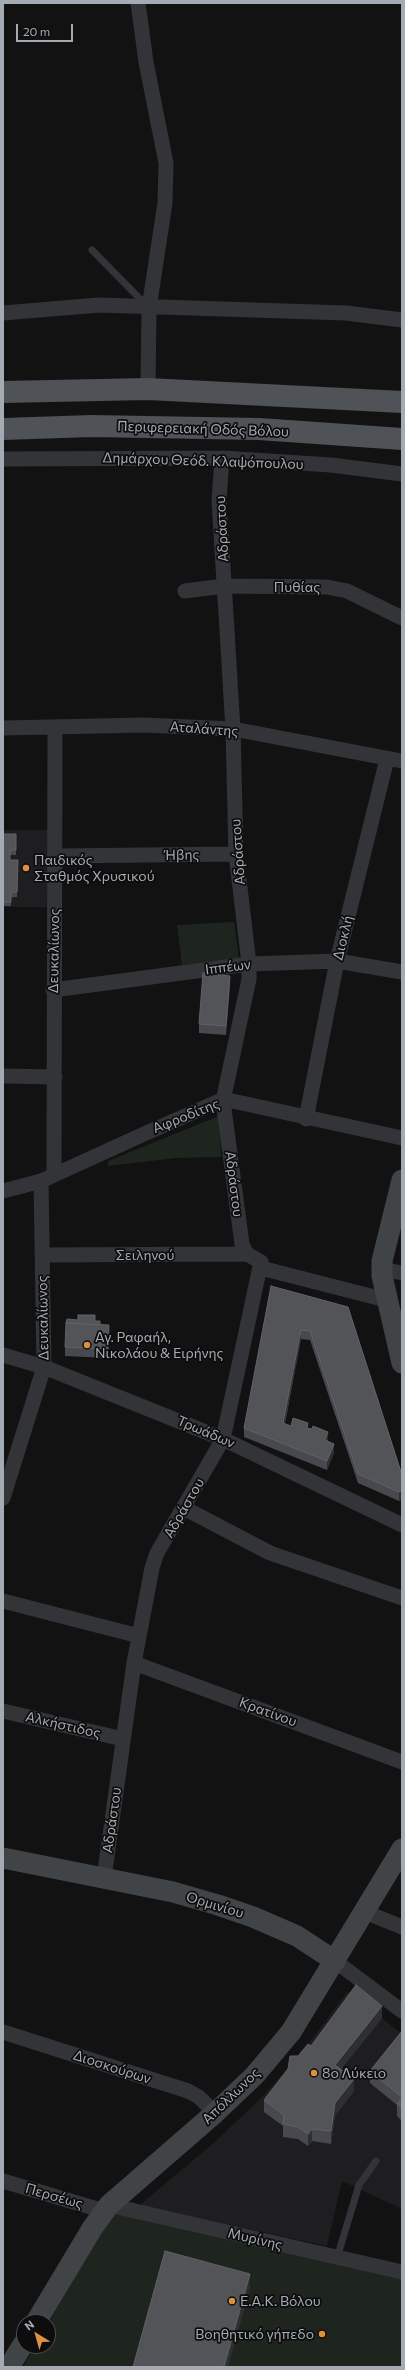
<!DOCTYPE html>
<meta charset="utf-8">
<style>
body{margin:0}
#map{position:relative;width:405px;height:2370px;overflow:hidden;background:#121213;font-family:Commissioner,sans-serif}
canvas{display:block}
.frame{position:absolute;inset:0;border:4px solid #a5abb2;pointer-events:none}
.north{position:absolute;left:16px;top:2314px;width:40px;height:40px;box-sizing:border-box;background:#0d0d0e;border:1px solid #4a4c50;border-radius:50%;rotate:323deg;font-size:11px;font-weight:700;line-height:16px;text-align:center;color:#a5abb2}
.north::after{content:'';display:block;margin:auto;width:14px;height:18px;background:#dc9040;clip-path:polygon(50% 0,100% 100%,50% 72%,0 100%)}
.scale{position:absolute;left:16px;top:24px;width:57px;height:18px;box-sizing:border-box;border:2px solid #a5abb2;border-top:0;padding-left:5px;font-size:12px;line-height:14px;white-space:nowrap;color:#a5abb2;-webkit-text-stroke:3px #0d0d0e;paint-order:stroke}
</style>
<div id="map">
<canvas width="405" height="2370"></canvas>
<div class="frame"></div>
<div class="north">N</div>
<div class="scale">20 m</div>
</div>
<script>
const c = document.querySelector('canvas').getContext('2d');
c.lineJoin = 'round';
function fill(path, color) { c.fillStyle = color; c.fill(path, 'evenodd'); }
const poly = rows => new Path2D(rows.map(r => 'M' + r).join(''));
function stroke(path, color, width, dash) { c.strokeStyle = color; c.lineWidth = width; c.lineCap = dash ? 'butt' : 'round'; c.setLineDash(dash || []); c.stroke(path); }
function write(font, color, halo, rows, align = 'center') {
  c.font = font + ' Commissioner,sans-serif'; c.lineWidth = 3.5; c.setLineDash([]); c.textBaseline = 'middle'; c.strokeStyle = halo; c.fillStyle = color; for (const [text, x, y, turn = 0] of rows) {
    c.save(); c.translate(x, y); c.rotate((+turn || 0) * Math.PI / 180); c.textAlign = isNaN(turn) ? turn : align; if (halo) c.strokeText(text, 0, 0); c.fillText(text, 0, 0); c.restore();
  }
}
fill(poly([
 [3,830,48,830,48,907,3,907],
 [348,1991,402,2034,402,2209,342,2181,327,2246,140,2205,217,2140,263,2096,306,2047]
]), '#1e1e20');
fill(poly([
 [234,922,239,959,182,965,177,925],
 [219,1116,221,1157,176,1158,108,1166,108,1161],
 [112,2211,402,2277,402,2367,23,2367,35,2346,48,2346,48,2324]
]), '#1e251e');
stroke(poly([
 [92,250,146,305],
 [337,2258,359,2185,376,2161]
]), '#333437', 7);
stroke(poly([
 [138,3,146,62,166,163,165,203,149,308,148,389],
 [3,313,99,305,346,313,402,320],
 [3,459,222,458,331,465,402,474],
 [185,591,224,586,327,587,347,591,402,618],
 [3,728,144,725,233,729,402,761],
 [56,856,236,854],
 [53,990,249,964,337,961,402,972],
 [3,1076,55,1077],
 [306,1119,337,961,387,759],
 [54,1174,55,728],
 [3,1191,41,1181,144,1134,217,1102,228,1100,402,1138],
 [42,1255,247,1254],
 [261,1268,386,1300],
 [382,1269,402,1273],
 [3,1355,44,1367,223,1439,402,1525],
 [3,1498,44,1367,41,1181],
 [184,1508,270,1553,402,1598],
 [3,1601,139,1636],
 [134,1663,402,1762],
 [3,1711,123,1739],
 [104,1878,134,1663,152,1568,157,1553,223,1439,261,1262,247,1254,242,1244,223,1101,249,979,249,964,236,854,233,729,219,501,222,458],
 [365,1912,402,1927],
 [335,1961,402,2011],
 [3,2032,188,2091,199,2097,215,2113],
 [3,2181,104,2211],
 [109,2205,402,2272]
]), '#333437', 15);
stroke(poly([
 [402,1180,382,1261,382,1276,402,1363],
 [3,1858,173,1892,218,1905,253,1917,297,1936,335,1961],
 [36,2322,93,2227,109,2205,215,2113,254,2076,291,2032,402,1849],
 [9,2367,24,2343]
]), '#414447', 21);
stroke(poly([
 [3,392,148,389,402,402],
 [3,429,92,426,259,429,402,439]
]), '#4f5256', 22);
fill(poly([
 [3,834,16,834,16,855,10,855,10,860,18,860,17,897,11,897,11,906,3,906],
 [230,984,226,1035,199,1033,199,1024],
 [271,1286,348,1307,402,1475,402,1499,399,1501,358,1483,310,1340,301,1339,285,1424,291,1426,308,1428,328,1441,328,1442,334,1453,327,1470,244,1437,244,1428],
 [95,1321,100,1325,109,1334,108,1358,65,1356,65,1347],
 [382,2018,341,2069,354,2091,335,2115,331,2144,312,2141,308,2146,298,2139,283,2137,283,2126,264,2112,264,2100,298,2056,311,2046],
 [402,2031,402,2121,397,2116,397,2105,370,2083,370,2071]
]), '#48494e');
fill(poly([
 [230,976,230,984,226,1035,226,1026],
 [301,1330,301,1339,283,1432,283,1423],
 [328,1432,328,1441,325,1449,325,1440],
 [334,1444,334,1453,327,1470,327,1461],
 [402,1490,402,1499,399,1501,399,1492],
 [382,2006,382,2018,335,2077,335,2065],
 [354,2079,354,2091,335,2115,331,2144,331,2131,335,2103],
 [312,2129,312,2141,308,2146,308,2134],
 [250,2274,250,2289,228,2367,224,2367]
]), '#2e2f32');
const building = poly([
 [3,834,16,834,16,850,10,850,10,860,18,860,17,892,11,892,11,902,3,902,3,834],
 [203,973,230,976,226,1026,199,1024,203,973],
 [271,1286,348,1307,402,1475,402,1490,399,1492,358,1474,310,1331,301,1330,283,1423,291,1426,293,1418,308,1423,307,1428,312,1429,313,1426,328,1432,325,1440,334,1444,327,1461,244,1428,271,1286],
 [78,1315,95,1315,95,1321,100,1321,100,1325,66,1323,67,1319,78,1320,78,1315],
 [66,1323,109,1325,108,1349,65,1347,66,1323],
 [356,1985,382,2006,335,2065,354,2079,335,2103,331,2131,312,2129,308,2134,298,2127,283,2124,284,2115,264,2100,288,2069,290,2056,298,2056,308,2044,311,2046,356,1985],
 [402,2031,402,2097,370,2071,402,2031],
 [402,2098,402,2108,397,2104,402,2098],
 [165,2251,250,2274,224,2367,133,2367,165,2251]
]);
fill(building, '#525458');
stroke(building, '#5f6266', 1);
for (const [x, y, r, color] of [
 [26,868,4,"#dc9040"],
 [87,1345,4,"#dc9040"],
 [314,2073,4,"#dc9040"],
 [232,2301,4,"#dc9040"],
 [322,2334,4,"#dc9040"]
]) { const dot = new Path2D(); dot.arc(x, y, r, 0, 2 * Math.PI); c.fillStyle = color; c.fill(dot); stroke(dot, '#0d0d0e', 1.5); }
write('14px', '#a5abb2', '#0d0d0e', [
 ["Περιφερειακή Οδός Βόλου",203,429,2],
 ["Δημάρχου Θεόδ. Κλαψόπουλου",203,461,2],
 ["Αδράστου",222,529,-93],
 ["Πυθίας",297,587],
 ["Αταλάντης",204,729,4],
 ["Αδράστου",238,852,-94],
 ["Ήβης",182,855,-1],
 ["Διοκλή",343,938,-76],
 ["Δευκαλίωνος",54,951,-89],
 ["Ιππέων",228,967,-7],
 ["Αφροδίτης",186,1116,-22],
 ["Αδράστου",234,1184,83],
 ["Σειληνού",145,1255],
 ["Δευκαλίωνος",43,1318,-91],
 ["Τρωάδων",206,1432,23],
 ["Αδράστου",184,1508,-60],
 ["Κρατίνου",268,1712,20],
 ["Αλκήστιδος",63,1725,13],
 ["Αδράστου",112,1820,-82],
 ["Ορμινίου",215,1905,17],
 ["Διοσκούρων",112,2067,18],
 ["Απόλλωνος",231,2096,-44],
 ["Περσέως",54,2196,16],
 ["Μυρίνης",255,2239,13]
]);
write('14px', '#a5abb2', '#0d0d0e', [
 ["Παιδικός",34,860],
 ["Σταθμός Χρυσικού",34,876],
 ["Αγ. Ραφαήλ,",95,1337],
 ["Νικολάου & Ειρήνης",95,1353],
 ["8ο Λύκειο",322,2073],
 ["Ε.Α.Κ. Βόλου",240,2301],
 ["Βοηθητικό γήπεδο",314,2334,"right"]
], 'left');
</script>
